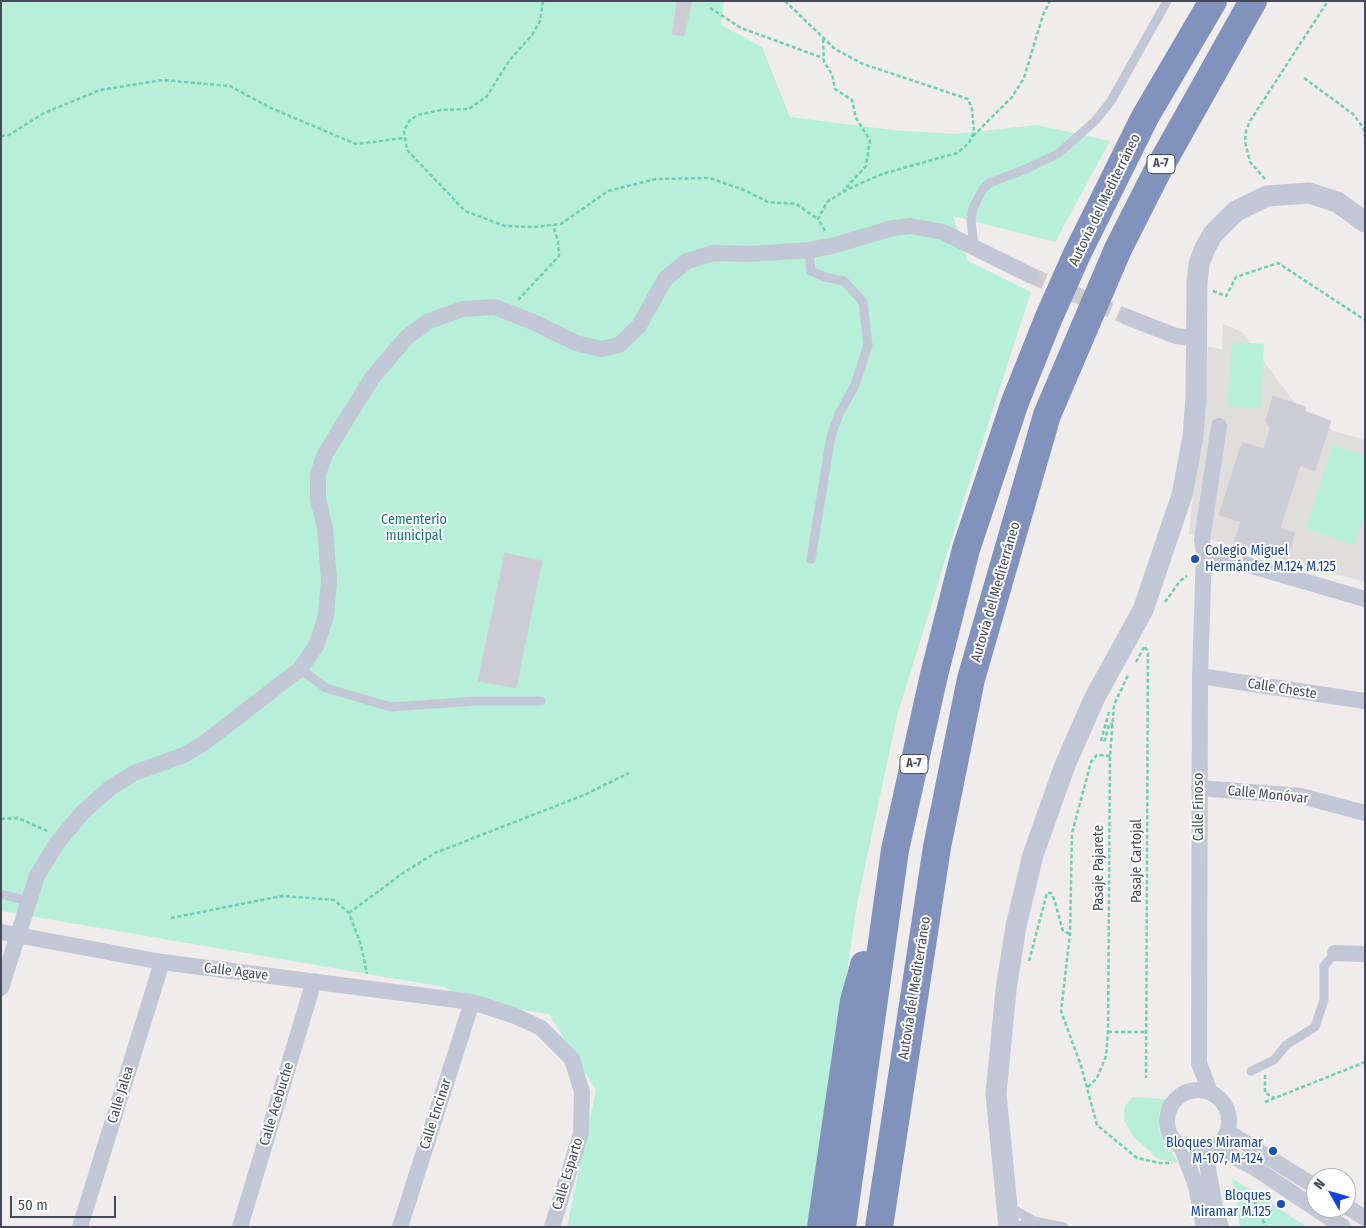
<!DOCTYPE html>
<meta charset="utf-8">
<style>
body{margin:0}
#map{position:relative;width:1366px;height:1228px;overflow:hidden;background:#efeceb;font-family:"Fira Sans Condensed",sans-serif}
canvas{display:block}
.frame{position:absolute;inset:0;border:2px solid #444a59;pointer-events:none}
.north{position:absolute;left:1306px;top:1168px;width:50px;height:50px;box-sizing:border-box;background:#fff;border:1px solid #b4b7bd;border-radius:50%;rotate:308deg;font-size:14px;font-weight:700;line-height:20px;text-align:center;color:#444a59}
.north::after{content:'';display:block;margin:auto;width:18px;height:22px;background:#1342e1;clip-path:polygon(50% 0,100% 100%,50% 72%,0 100%)}
.scale{position:absolute;left:10px;top:1196px;width:106px;height:22px;box-sizing:border-box;border:2px solid #444a59;border-top:0;padding-left:6px;font-size:15px;line-height:18px;white-space:nowrap;color:#444a59;-webkit-text-stroke:4px #fff;paint-order:stroke}
</style>
<div id="map">
<canvas width="1366" height="1228"></canvas>
<div class="frame"></div>
<div class="north">N</div>
<div class="scale">50 m</div>
</div>
<script>
const c = document.querySelector('canvas').getContext('2d');
c.lineJoin = 'round';
function fill(path, color) { c.fillStyle = color; c.fill(path, 'evenodd'); }
const poly = rows => new Path2D(rows.map(r => 'M' + r).join(''));
function stroke(path, color, width, dash) { c.strokeStyle = color; c.lineWidth = width; c.lineCap = dash ? 'butt' : 'round'; c.setLineDash(dash || []); c.stroke(path); }
function write(font, color, halo, rows, align = 'center') {
  c.font = font + ' "Fira Sans Condensed",sans-serif'; c.lineWidth = 4; c.setLineDash([]); c.textBaseline = 'middle'; c.strokeStyle = halo; c.fillStyle = color; for (const [text, x, y, turn = 0] of rows) {
    c.save(); c.translate(x, y); c.rotate((+turn || 0) * Math.PI / 180); c.textAlign = isNaN(turn) ? turn : align; if (halo) c.strokeText(text, 0, 0); c.fillText(text, 0, 0); c.restore();
  }
}
fill(poly([
 [1223,324,1242,332,1297,406,1334,431,1365,440,1365,582,1189,534,1208,347,1222,349]
]), '#e0dddd');
fill(poly([
 [1,1,724,1,721,25,762,47,790,117,892,130,954,134,1037,125,1110,141,1055,242,953,216,968,261,1031,292,964,499,897,716,857,904,809,1227,567,1227,596,1090,549,1014,472,1002,444,987,1,911],
 [1232,342,1264,344,1261,408,1227,406],
 [1333,445,1365,455,1365,514,1354,545,1306,528],
 [1133,1097,1166,1099,1159,1112,1159,1130,1165,1145,1179,1163,1158,1159,1133,1136,1124,1120,1125,1106],
 [1232,1178,1304,1225,1303,1227,1240,1227]
]), '#b7efd8');
const building = poly([
 [677,1,692,1,684,36,672,34,677,1],
 [1273,396,1306,407,1305,411,1331,421,1315,471,1300,466,1280,528,1295,533,1287,559,1234,541,1241,522,1219,515,1242,442,1264,449,1270,429,1266,420,1273,396],
 [505,553,542,561,516,688,478,681,505,553]
]);
fill(building, '#cbccd4');
stroke(building, '#cfd0d8', 1);
stroke(poly([
 [1030,275,1127,317]
]), '#cdccce', 16, [16, 8]);
stroke(poly([
 [543,1,540,21,532,35,509,61,487,96,469,109,441,110,418,115,409,121,404,131,407,150,465,211,505,226,533,227,561,224,608,191,656,179,710,178,744,190,768,202,796,204,818,219],
 [785,1,835,49,863,64,968,99,972,109,974,132,969,143,957,153,882,174,848,189,827,202,818,219,825,231],
 [710,8,741,28,823,58],
 [823,39,824,62,832,74,835,89,852,100,856,118,870,140,866,166,843,191],
 [1304,78,1353,114,1364,129,1365,139],
 [1,136,9,135,44,113,100,90,163,80,230,86,271,108,356,144,404,138],
 [973,136,1012,97,1024,78,1043,15,1050,1],
 [1265,179,1250,162,1245,141,1246,131,1250,121,1328,1],
 [1213,291,1226,296,1236,277,1278,263,1365,320],
 [518,300,559,256,558,241,553,225],
 [1165,602,1180,581,1187,576],
 [1145,647,1148,652,1146,1078],
 [1136,662,1144,647],
 [1109,712,1101,741,1105,740,1109,724,1113,724],
 [1110,756,1097,755,1091,762,1072,833,1070,934,1061,1011,1081,1066,1097,1125,1137,1158,1160,1163,1172,1163],
 [1,819,18,818,47,831],
 [349,913,403,873,435,853,584,795,629,773],
 [171,918,282,896,334,900,349,913,361,945,367,974],
 [1029,961,1047,893,1051,893,1054,899,1063,931,1070,934],
 [1108,1032,1147,1032],
 [1265,1075,1265,1093,1275,1098],
 [1088,1087,1097,1078,1106,1056,1108,1032,1110,756,1114,705,1128,675],
 [1265,1102,1365,1062],
 [1249,1190,1266,1227]
]), '#6eceb3', 2.5, [4, 2.5]);
stroke(poly([
 [974,247,971,220,973,208,983,189,989,183,1026,169,1059,153,1095,121,1111,101,1167,1],
 [809,250,811,271,825,277,844,281,863,302,868,345,855,385,839,414,831,436,811,559],
 [300,669,326,688,391,707,477,701,541,701],
 [1,894,28,901],
 [1251,1071,1274,1060,1286,1045,1315,1027,1324,1000,1324,966,1335,953],
 [1011,1208,1034,1221,1064,1227],
 [1020,1227,1026,1222,1034,1221]
]), '#c1c7d4', 9);
stroke(poly([
 [1127,317,1176,336,1197,339],
 [1204,552,1365,599],
 [1200,676,1365,701],
 [1199,788,1301,796,1365,813],
 [1,932,162,962,472,1002,513,1015,541,1028,572,1059,582,1092,581,1133,552,1227],
 [1335,953,1365,954],
 [1,988,37,876,57,843,83,812,110,788,134,773,184,755,204,743,300,669,316,646,326,616,329,580,325,528,318,499,318,474,325,454,372,378,407,337,429,321,463,309,495,307,533,322,576,343,601,349,619,345,639,326,665,279,687,261,714,253,750,254,809,250,832,246,893,228,911,226,943,232,1030,275],
 '1167 1121a31 31 0 1 1 62 0a31 31 0 1 1-62 0Z',
 [1210,1092,1199,1063,1200,676,1204,552,1202,540,1219,426],
 [1228,1132,1316,1187],
 [1216,1147,1255,1168,1343,1227],
 [1182,1148,1196,1186,1204,1227],
 [1205,1152,1215,1207,1221,1227],
 [1346,1206,1365,1218],
 [80,1227,162,962],
 [240,1227,314,981],
 [400,1227,472,1002]
]), '#c1c7d4', 16);
stroke(poly([
 [1009,1227,996,1094,1006,990,1016,926,1033,855,1065,765,1095,697,1143,610,1182,495,1193,437,1196,397,1197,283,1199,264,1205,248,1213,234,1236,211,1267,196,1309,193,1337,202,1365,222]
]), '#c1c7d4', 21);
stroke(poly([
 [821,1227,854,1001,864,965],
 [842,1227,895,850,934,675,966,549,1015,402,1049,317,1077,254,1145,117,1213,1],
 [879,1227,937,847,971,679,1047,415,1118,249,1157,172,1253,1]
]), '#8192bd', 28);
for (const [x, y, r, color] of [
 [1195,559,5,"#1a4fb4"],
 [1273,1151,5,"#1a4fb4"],
 [1281,1204,5,"#1a4fb4"]
]) { const dot = new Path2D(); dot.arc(x, y, r, 0, 2 * Math.PI); c.fillStyle = color; c.fill(dot); stroke(dot, '#fff', 2); }
for (const [x, y, w] of [
 [1161,164,28],
 [914,764,28]
]) { const box = new Path2D(); box.roundRect(x - w / 2, y - 9.5, w, 19, 4); c.fillStyle = '#fff'; c.fill(box); stroke(box, '#444a59', 1); }
write('bold 12px', '#444a59', null, [
 ["A-7",1161,164],
 ["A-7",914,764]
]);
write('14px', '#444a59', '#fff', [
 ["Autovía del Mediterráneo",1105,200,-64],
 ["Autovía del Mediterráneo",996,592,-74],
 ["Calle Cheste",1282,689,9],
 ["Calle Monóvar",1268,795,6],
 ["Calle Finoso",1199,807,-90],
 ["Pasaje Cartojal",1137,861,-90],
 ["Pasaje Pajarete",1099,868,-90],
 ["Calle Agave",236,972,7],
 ["Autovía del Mediterráneo",915,988,-81],
 ["Calle Jalea",121,1095,-73],
 ["Calle Acebuche",277,1104,-73],
 ["Calle Encinar",436,1114,-72],
 ["Calle Esparto",568,1174,-73]
]);
write('14px', '#137c5d', '#fff', [
 ["Cementerio",414,520],
 ["municipal",414,536]
]);
write('14px', '#164399', '#fff', [
 ["Colegio Miguel",1205,551,"left"],
 ["Hermández M.124 M.125",1205,567,"left"],
 ["Bloques Miramar",1263,1143],
 ["M-107, M-124",1263,1159],
 ["Bloques",1271,1196],
 ["Miramar M.125",1271,1212]
], 'right');
</script>
